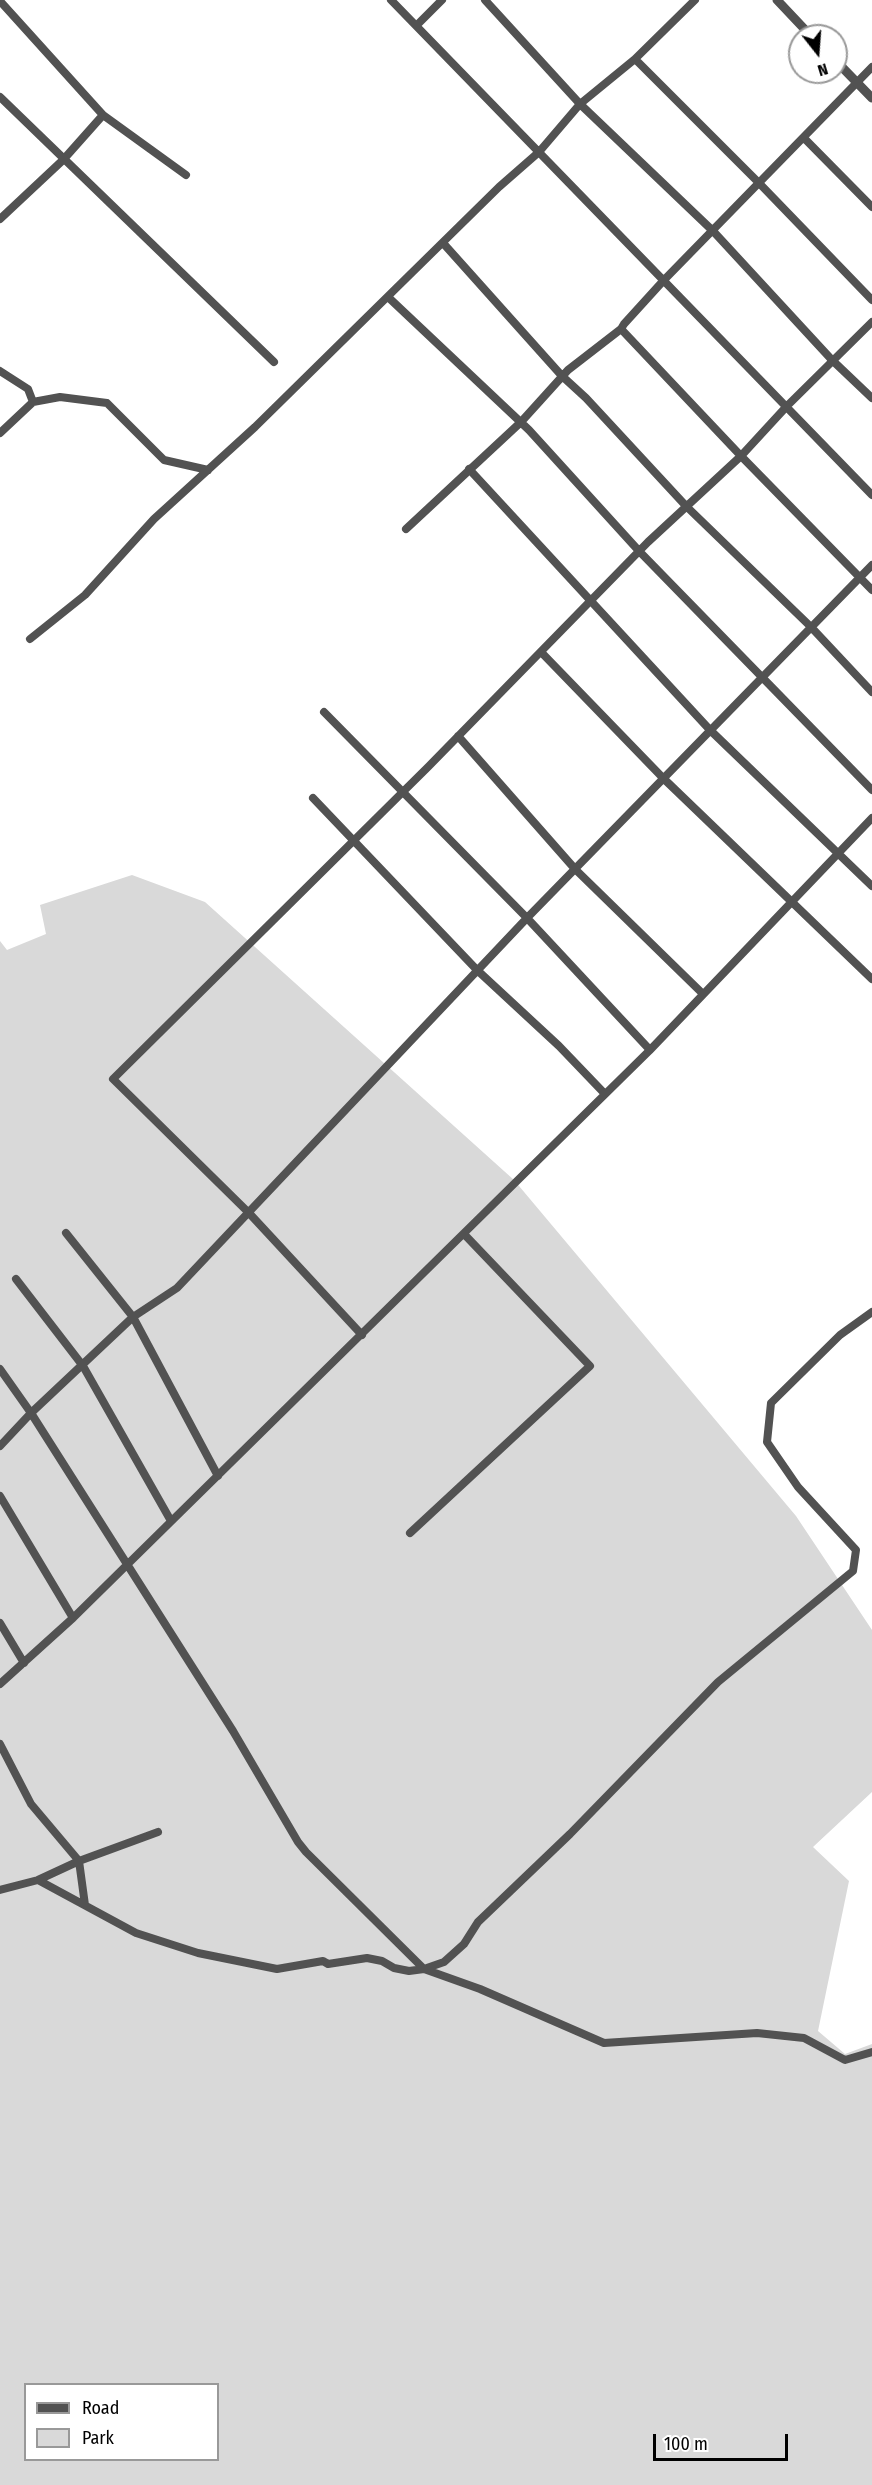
<!DOCTYPE html>
<style>
body{margin:0}
#map{position:relative;width:872px;height:2485px;overflow:hidden;background:#fff;font-family:"Fira Sans Condensed",sans-serif}
canvas{display:block}
.legend{position:absolute;left:24px;top:2383px;width:195px;height:78px;box-sizing:border-box;background:#fff;border:2px solid #999;margin:0;padding:8px 10px;list-style:none;font-size:18px;color:#000}
.legend li{display:flex;align-items:center;gap:12px;height:30px}
.legend b{width:30px;border:2px solid #999}
.north{position:absolute;left:788px;top:24px;width:60px;height:60px;box-sizing:border-box;background:#fff;border:2px solid #999;border-radius:50%;rotate:163deg;font-size:16px;font-weight:700;line-height:24px;text-align:center;color:#000}
.north::after{content:'';display:block;margin:auto;width:21px;height:27px;background:#000;clip-path:polygon(50% 0,100% 100%,50% 72%,0 100%)}
.scale{position:absolute;left:653px;top:2434px;width:135px;height:27px;box-sizing:border-box;border:3px solid #000;border-top:0;padding-left:8px;font-size:18px;line-height:21px;white-space:nowrap;color:#000;-webkit-text-stroke:4px #fff;paint-order:stroke}
</style>
<div id="map">
<canvas width="872" height="2485"></canvas>
<ul class="legend">
<li><b style="height:8px;background:#525252"></b>Road</li>
<li><b style="height:16px;background:#d9d9d9"></b>Park</li>
</ul>
<div class="north">N</div>
<div class="scale">100 m</div>
</div>
<script>
const c = document.querySelector('canvas').getContext('2d');
c.lineJoin = 'round';
function fill(path, color) { c.fillStyle = color; c.fill(path, 'evenodd'); }
const poly = rows => new Path2D(rows.map(r => 'M' + r).join(''));
function stroke(path, color, width, dash) { c.strokeStyle = color; c.lineWidth = width; c.lineCap = dash ? 'butt' : 'round'; c.setLineDash(dash || []); c.stroke(path); }
fill(poly([
 [132,875,205,902,514,1180,796,1516,872,1630,872,1792,813,1847,849,1881,818,2031,845,2054,872,2044,872,2485,0,2485,0,941,7,950,46,934,40,905],
 [26,2384,218,2384,218,2460,26,2460]
]), '#d9d9d9');
stroke(poly([
 [391,0,872,495],
 [485,0,580,104,713,231,832,360,872,398],
 [0,1,103,115,186,175],
 [417,25,442,0],
 [635,59,759,183,872,300],
 [872,67,664,280,624,324,621,329,741,456,872,590],
 [0,97,274,362],
 [804,138,872,207],
 [0,219,63,160,103,115],
 [443,243,562,376,586,398,686,506,811,627,872,692],
 [388,297,529,430,639,551,872,790],
 [0,371,28,389,33,402,60,397,107,403,164,460,208,470],
 [0,433,33,402],
 [469,469,710,730,872,886],
 [406,529,521,422,568,370,621,329],
 [30,639,85,595,154,519,255,427,499,187,539,152,580,104,635,59,695,0],
 [541,652,663,778,872,979],
 [324,712,527,918,650,1050],
 [458,736,575,869,703,994],
 [313,798,477,970,559,1046,605,1094],
 [66,1233,133,1317,218,1476],
 [16,1279,83,1366,171,1521],
 [362,1335,249,1213,113,1079,428,767,648,542,741,456,787,406,872,322],
 [0,1369,31,1413,233,1731,298,1842,306,1852,424,1969,444,1962,464,1944,478,1922,570,1834,718,1682,853,1571,856,1550,798,1487,767,1442,771,1403,840,1335,872,1312],
 [0,1446,31,1413,133,1317,177,1288,527,918,872,565],
 [0,1496,73,1618],
 [410,1533,590,1366,464,1234],
 [0,1623,24,1663],
 [0,1684,73,1618,650,1050,872,818],
 [0,1744,31,1804,79,1861,85,1905],
 [38,1880,79,1861,158,1832],
 [0,1890,38,1880,136,1933,198,1953,277,1969,323,1961,328,1964,367,1958,382,1961,394,1968,409,1971,424,1969,480,1989,604,2043,757,2033,804,2038,845,2060,872,2052]
]), '#525252', 8);
stroke(poly([
 [777,0,811,36],
 [836,61,872,98]
]), '#525252', 9);
</script>
